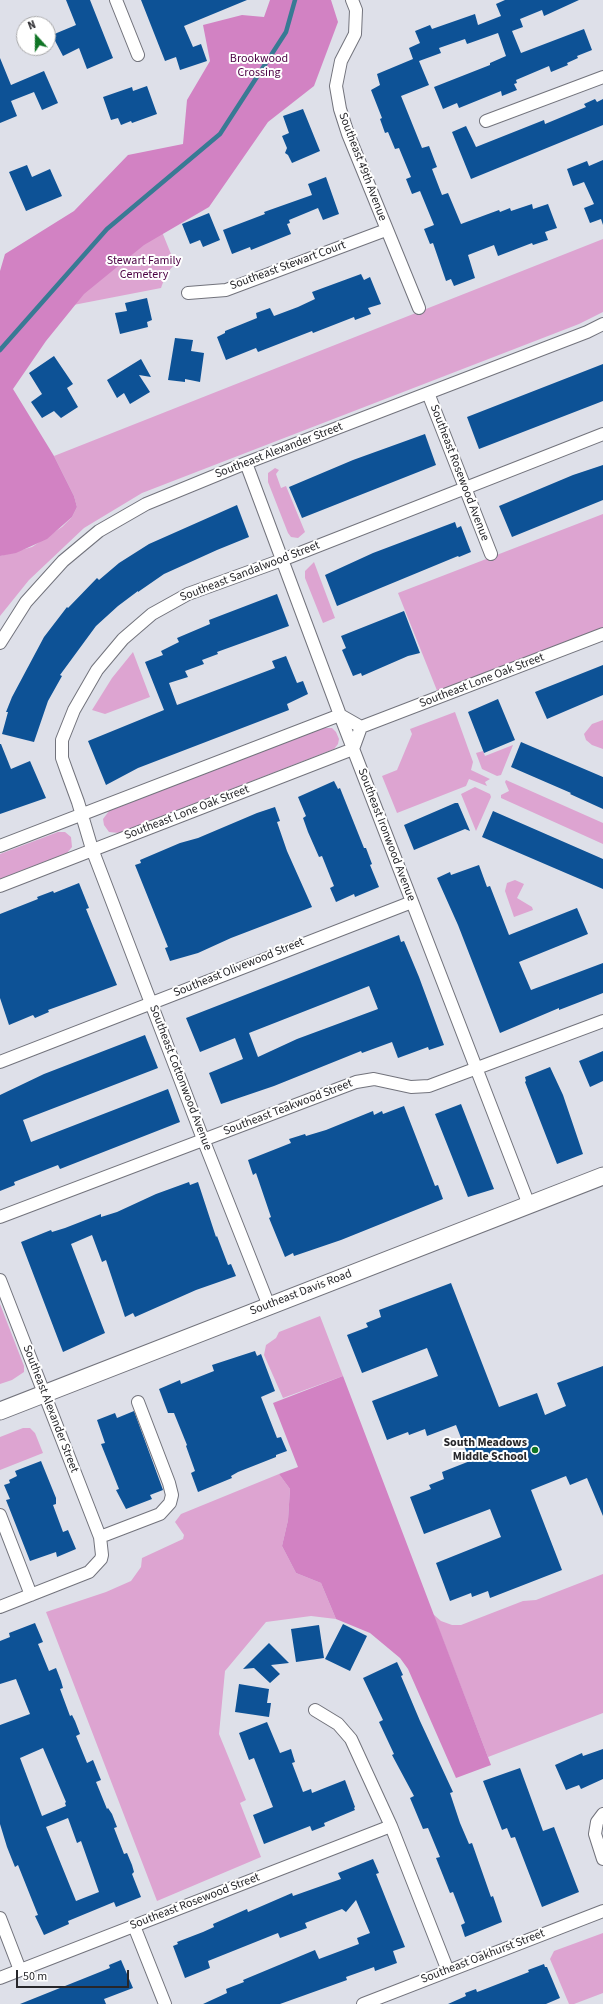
<!DOCTYPE html>
<style>
body{margin:0}
#map{position:relative;width:603px;height:2004px;overflow:hidden;background:#dee0e9;font-family:"Source Sans 3",sans-serif}
canvas{display:block}
.north{position:absolute;left:16px;top:16px;width:40px;height:40px;box-sizing:border-box;background:#fff;border:1px solid #a9a9aa;border-radius:50%;rotate:339deg;font-size:11px;font-weight:700;line-height:16px;text-align:center;color:#27272b}
.north::after{content:'';display:block;margin:auto;width:14px;height:18px;background:#0f7425;clip-path:polygon(50% 0,100% 100%,50% 72%,0 100%)}
.scale{position:absolute;left:16px;top:1970px;width:113px;height:18px;box-sizing:border-box;border:2px solid #27272b;border-top:0;padding-left:5px;font-size:12px;line-height:14px;white-space:nowrap;color:#27272b;-webkit-text-stroke:3px #fff;paint-order:stroke}
</style>
<div id="map">
<canvas width="603" height="2004"></canvas>
<div class="north">N</div>
<div class="scale">50 m</div>
</div>
<script>
const c = document.querySelector('canvas').getContext('2d');
c.lineJoin = 'round';
function fill(path, color) { c.fillStyle = color; c.fill(path, 'evenodd'); }
const poly = rows => new Path2D(rows.map(r => 'M' + r).join(''));
function stroke(path, color, width, dash) { c.strokeStyle = color; c.lineWidth = width; c.lineCap = dash ? 'butt' : 'round'; c.setLineDash(dash || []); c.stroke(path); }
function write(font, color, halo, rows, align = 'center') {
  c.font = font + ' "Source Sans 3",sans-serif'; c.lineWidth = 4; c.setLineDash([]); c.textBaseline = 'middle'; c.strokeStyle = halo; c.fillStyle = color; for (const [text, x, y, turn = 0] of rows) {
    c.save(); c.translate(x, y); c.rotate((+turn || 0) * Math.PI / 180); c.textAlign = isNaN(turn) ? turn : align; if (halo) c.strokeText(text, 0, 0); c.fillText(text, 0, 0); c.restore();
  }
}
fill(poly([
 [154,212,175,264,166,274,161,288,63,307],
 [603,239,603,312,579,324,142,493,84,528,29,580,0,616,0,556,32,547,62,527,72,517,77,507,74,496,54,456],
 [275,468,279,470,276,474,281,488,286,486,305,532,298,538,291,537,288,533,268,482,268,473],
 [603,514,603,628,438,693,398,593],
 [314,562,335,618,323,623,305,578,305,571],
 [133,652,150,697,105,714,92,710,112,678],
 [455,712,473,762,471,770,490,779,485,782,487,786,469,779,466,786,397,813,382,776,397,770,412,734,410,729],
 [603,720,603,749,592,745,586,740,584,734,592,724],
 [322,728,332,728,336,732,339,739,338,744,334,749,119,833,109,832,104,825,103,819,109,811],
 [513,745,501,775,497,776,482,769,476,753,483,751,485,756],
 [506,780,603,823,603,844,501,798,501,795,509,791,505,782],
 [475,787,490,794,491,797,476,831,461,794],
 [58,832,65,832,71,837,72,847,67,853,0,879,0,854],
 [515,880,524,884,517,898,532,907,533,910,514,917,505,891,507,883],
 [0,1304,24,1366,24,1372,12,1380,0,1384],
 [320,1316,343,1376,283,1398,264,1355,266,1345,276,1338,279,1332],
 [23,1428,30,1428,35,1433,43,1453,0,1470,0,1437],
 [279,1474,290,1489,288,1520,282,1546,296,1573,321,1583,336,1619,311,1616,266,1622,225,1671,219,1734,246,1800,240,1803,261,1857,157,1901,46,1612,106,1592,131,1581,141,1567,142,1558,183,1539,184,1535,175,1522,181,1514],
 [603,1574,603,1713,488,1757,433,1614,441,1621,452,1625,461,1625,523,1601,536,1600],
 [603,1933,603,1993,574,2004,569,2004,550,1959,554,1951]
]), '#dda4d1');
fill(poly([
 [270,0,331,0,338,22,314,86,268,122,209,207,144,245,84,294,46,341,13,389,54,456,74,496,77,507,72,517,47,539,16,553,0,556,0,271,5,254,74,211,128,155,183,144,187,100,210,61,203,25,242,15,264,17],
 [343,1376,491,1765,456,1778,408,1669,400,1658,370,1633,336,1619,321,1583,296,1573,282,1546,288,1520,290,1489,279,1474,298,1467,273,1403]
]), '#d282c3');
stroke(poly([
 [0,350,107,229,220,134,286,32,295,0]
]), '#387a94', 4.5);
fill(poly([
 [66,0,90,0,113,58,87,69,79,48,63,56,52,35,76,25],
 [141,0,247,0,184,26,193,47,201,44,207,61,180,70,176,57,165,61],
 [505,0,579,0,544,16,542,10,520,19,523,27,512,31,521,53,584,29,592,50,577,56,578,58,567,63,568,65,551,72,549,66,516,80,517,83,514,84,517,90,502,96,501,91,459,108,457,103,443,109,434,87,490,65,490,63,506,56,498,33,467,44,465,39,439,48,441,53,419,61,429,85,401,96,422,148,429,146,437,167,432,169,442,195,448,193,461,224,499,210,500,212,510,208,511,211,532,204,533,209,548,204,557,228,545,232,548,240,533,245,532,243,498,256,494,245,468,255,475,278,454,286,451,279,446,281,433,243,430,244,424,229,434,225,420,191,412,194,406,179,411,177,399,148,395,149,388,132,385,133,380,119,382,118,371,90,380,85,377,74,413,59,409,48,420,43,415,31,430,25,432,29,475,14,478,25,501,16,496,4],
 [0,58,11,85,44,71,58,103,42,110,34,92,11,101,17,116,0,123],
 [147,86,157,114,132,123,131,121,121,125,118,118,111,120,103,97,132,87,133,91],
 [595,99,597,102,603,99,603,125,471,179,452,132,466,126,476,147,544,120,545,124,586,107,584,104],
 [303,109,320,151,292,163,288,155,285,153,287,148,282,136,289,133,283,116],
 [603,160,603,225,601,219,590,223,584,208,594,204,584,182,573,186,567,169,587,161,589,166],
 [27,165,32,177,50,169,62,196,26,211,9,172],
 [326,177,339,214,323,220,318,208,289,220,290,223,287,224,291,234,251,250,250,247,232,254,223,230,265,214,264,212,312,195,308,184],
 [209,213,220,240,203,247,200,240,190,244,182,224],
 [361,274,364,280,370,277,381,304,368,308,371,314,355,320,354,317,313,333,312,331,258,352,256,348,226,360,217,337,225,333,225,331,257,318,256,313,270,308,274,316,298,307,315,299,312,292],
 [147,298,152,320,147,322,148,327,120,334,115,313,127,311,125,303],
 [175,338,193,340,191,351,204,353,200,382,185,379,185,382,168,380],
 [54,356,73,384,67,388,78,407,61,418,54,411,42,418,31,402,42,394,29,373],
 [141,359,151,377,139,375,150,392,130,404,124,393,117,398,107,380],
 [603,364,603,401,479,449,467,417],
 [425,434,436,465,302,518,289,487,353,460],
 [603,465,603,500,512,537,499,506,573,475],
 [237,505,249,537,217,550,164,574,138,592,138,591,118,606,96,626,60,675,62,676,48,701,34,742,2,734,8,712,6,712,12,697,44,637,67,607,68,608,97,578,99,580,119,563,149,544],
 [455,522,457,528,461,526,471,552,459,557,458,556,337,606,325,575,373,553],
 [277,594,289,626,217,652,218,654,202,660,204,664,185,671,188,677,169,683,177,705,275,668,272,661,286,656,297,683,303,681,308,694,287,704,289,710,138,768,106,785,88,741,164,710,145,662,163,655,161,651,179,642,177,638,210,624,209,620],
 [404,611,420,653,408,656,362,676,361,673,353,676,342,650,346,648,341,636],
 [603,665,603,695,547,719,535,692],
 [498,699,515,740,484,753,468,712],
 [521,742,603,777,603,809,570,794,571,793,511,767],
 [0,744,1,744,11,769,30,761,46,798,0,814],
 [334,781,338,789,340,788,364,848,366,848,372,864,370,865,379,887,355,897,354,894,336,902,330,888,334,886,322,856,319,857,308,832,303,818,306,816,298,797],
 [455,803,458,803,470,831,465,829,414,850,404,825],
 [275,807,280,821,277,822,287,851,312,907,231,938,198,953,170,961,165,948,168,947,135,865,141,863,140,860,180,843,198,838,257,813],
 [493,811,603,859,603,889,482,837],
 [479,865,487,887,490,886,509,935,577,908,588,934,519,962,531,990,603,963,603,993,559,1010,559,1008,500,1033,458,925,437,878,450,872,451,875],
 [79,883,89,908,86,909,117,985,48,1010,49,1012,35,1018,33,1015,9,1025,0,998,0,914,38,899,37,897,53,891,54,893],
 [399,935,401,942,404,941,419,977,444,1045,429,1050,428,1047,398,1058,392,1042,362,1053,361,1051,274,1086,221,1104,209,1073,243,1059,235,1038,200,1052,186,1018],
 [369,986,378,1009,297,1039,258,1057,249,1033],
 [145,1035,158,1068,23,1120,31,1142,168,1089,180,1122,60,1169,58,1165,14,1182,15,1185,0,1191,0,1095,44,1074],
 [603,1051,603,1081,590,1087,579,1061],
 [550,1067,563,1095,583,1154,557,1164,525,1082,526,1081,525,1077],
 [461,1104,494,1189,468,1197,435,1114],
 [404,1106,435,1186,438,1185,443,1199,341,1240,294,1256,293,1253,285,1257,269,1218,271,1217,256,1173,253,1175,248,1160,291,1143,289,1139,305,1134,306,1136,326,1130,373,1111,374,1115,382,1111,383,1114],
 [189,1182,190,1185,198,1182,216,1237,217,1236,228,1265,231,1264,236,1276,196,1290,135,1317,133,1313,125,1317,106,1260,102,1262,92,1235,71,1244,105,1333,63,1352,21,1242,51,1230,52,1232,65,1228,101,1214,101,1217,117,1212,156,1194],
 [451,1283,499,1407,537,1393,545,1415,566,1406,557,1383,603,1366,603,1516,587,1478,570,1485,566,1476,531,1490,562,1570,490,1598,488,1591,472,1597,471,1593,450,1601,436,1563,501,1537,490,1509,424,1534,410,1497,431,1489,429,1485,444,1479,442,1472,470,1461,456,1425,427,1436,425,1429,409,1435,408,1432,387,1440,372,1401,438,1376,427,1348,362,1373,347,1335,368,1327,366,1323,381,1317,379,1310],
 [255,1351,257,1356,261,1354,275,1391,261,1397,277,1438,281,1437,287,1451,276,1455,276,1457,238,1472,231,1476,232,1478,198,1492,191,1473,195,1471,186,1446,187,1445,174,1413,168,1413,159,1389,180,1380,181,1384,214,1371,212,1365],
 [134,1411,163,1490,150,1495,152,1499,126,1509,116,1490,119,1489,101,1444,105,1443,97,1420,115,1413,117,1418],
 [41,1461,56,1498,56,1504,53,1505,63,1532,68,1530,76,1549,57,1557,56,1552,30,1561,6,1500,10,1499,4,1485,10,1483,9,1480,17,1476,15,1471],
 [35,1623,43,1642,38,1644,49,1671,56,1668,61,1681,63,1688,60,1689,70,1716,72,1715,75,1721,80,1734,76,1736,87,1763,93,1760,101,1780,96,1782,107,1809,108,1808,112,1814,117,1827,114,1828,124,1854,127,1853,132,1865,134,1872,132,1874,141,1897,116,1907,114,1902,68,1921,69,1924,44,1935,35,1916,38,1915,18,1865,15,1867,7,1847,0,1824,0,1725,30,1714,16,1679,0,1684,0,1641,10,1637,9,1633],
 [43,1748,66,1802,65,1803,66,1806,42,1816,20,1758],
 [68,1818,77,1843,81,1841,99,1892,76,1901,46,1827],
 [343,1624,367,1636,350,1671,325,1659],
 [319,1625,324,1658,296,1662,291,1629],
 [269,1643,289,1663,271,1665,280,1674,270,1683,254,1668,243,1669],
 [397,1662,403,1675,401,1676,420,1721,453,1792,450,1793,460,1823,469,1844,472,1843,491,1897,493,1896,502,1922,465,1937,461,1925,465,1923,453,1892,450,1893,436,1858,440,1857,428,1828,423,1829,410,1798,414,1796,392,1755,394,1754,379,1722,383,1720,363,1678],
 [239,1684,269,1689,267,1703,271,1703,269,1717,235,1712],
 [267,1722,280,1753,291,1749,295,1762,292,1763,303,1792,311,1789,312,1793,345,1780,355,1807,354,1808,355,1810,324,1823,325,1826,312,1831,310,1826,264,1844,253,1815,273,1807,254,1758,249,1760,239,1733],
 [603,1749,603,1779,581,1789,579,1785,566,1790,555,1765,582,1753,583,1756],
 [520,1768,543,1831,554,1827,579,1892,542,1907,515,1837,511,1838,507,1828,502,1830,483,1781],
 [373,1859,379,1873,376,1874,405,1947,393,1951,397,1963,375,1971,374,1967,346,1977,347,1980,280,2004,203,2004,227,1993,226,1989,244,1982,243,1980,315,1950,319,1959,359,1944,357,1938,370,1933,356,1900,346,1912,342,1909,305,1923,307,1928,280,1938,278,1933,208,1961,210,1968,185,1978,173,1946,178,1944,177,1942,203,1932,214,1927,213,1924,247,1909,248,1912,292,1893,293,1896,341,1879,338,1873],
 [121,1960,133,1988,104,1999,106,2004,20,2004,110,1968,109,1965],
 [544,1964,545,1967,547,1967,560,1998,546,2004,448,2004,466,1996,465,1993,476,1989,477,1992,480,1991,529,1972,528,1970]
]), '#0d5296');
const street = poly([
 [116,0,138,55],
 [352,0,356,10,355,34,341,61,336,86,340,109,348,134,419,308],
 [486,121,603,77],
 [188,293,226,290,386,230],
 [428,393,491,554],
 [246,463,340,715,529,1205],
 [0,643,26,602,63,561,99,531,146,504,246,463,587,332,603,324],
 [0,846,340,715,361,727],
 [0,886,353,749,361,727,603,634],
 [0,1062,412,902],
 [0,1217,356,1082,374,1079,411,1087,429,1086,603,1021],
 [0,1280,100,1537,102,1555,101,1559,89,1572,0,1607],
 [269,1306,203,1139,92,849,78,802,67,772,62,758,62,740,74,710,97,670,123,639,152,614,188,594,282,560,603,434],
 [0,1515,31,1595],
 [100,1537,160,1514,170,1503,172,1495,169,1483,138,1402],
 [315,1710,338,1724,351,1739,391,1826,448,1971],
 [603,1814,597,1822,595,1834,603,1859],
 [0,1918,20,1970],
 [134,1926,165,2004],
 [0,1978,391,1826],
 [363,2004,603,1911]
]);
const secondary = poly([
 [0,1411,603,1176]
]);
stroke(street, '#72737c', 14);
stroke(secondary, '#72737c', 19);
stroke(street, '#fff', 12);
stroke(secondary, '#fff', 17);
for (const [x, y, r, color] of [
 [535,1450,4,"#0f7425"]
]) { const dot = new Path2D(); dot.arc(x, y, r, 0, 2 * Math.PI); c.fillStyle = color; c.fill(dot); stroke(dot, '#fff', 1.5); }
write('12px', '#4b0143', '#fff', [
 ["Brookwood",259,59],
 ["Crossing",259,73],
 ["Stewart Family",144,261],
 ["Cemetery",144,275]
]);
write('12px', '#27272b', '#fff', [
 ["Southeast 49th Avenue",362,167,69],
 ["Southeast Stewart Court",288,266,-20],
 ["Southeast Alexander Street",279,451,-21],
 ["Southeast Rosewood Avenue",459,473,69],
 ["Southeast Sandalwood Street",250,572,-21],
 ["Southeast Lone Oak Street",482,681,-21],
 ["Southeast Lone Oak Street",187,813,-21],
 ["Southeast Ironwood Avenue",386,835,69],
 ["Southeast Olivewood Street",239,968,-22],
 ["Southeast Cottonwood Avenue",180,1078,69],
 ["Southeast Teakwood Street",288,1108,-21],
 ["Southeast Davis Road",301,1293,-21],
 ["Southeast Alexander Street",50,1409,69],
 ["Southeast Rosewood Street",195,1902,-21],
 ["Southeast Oakhurst Street",483,1957,-21]
]);
write('bold 12px', '#27272b', '#fff', [
 ["South Meadows",527,1443],
 ["Middle School",527,1457]
], 'right');
</script>
